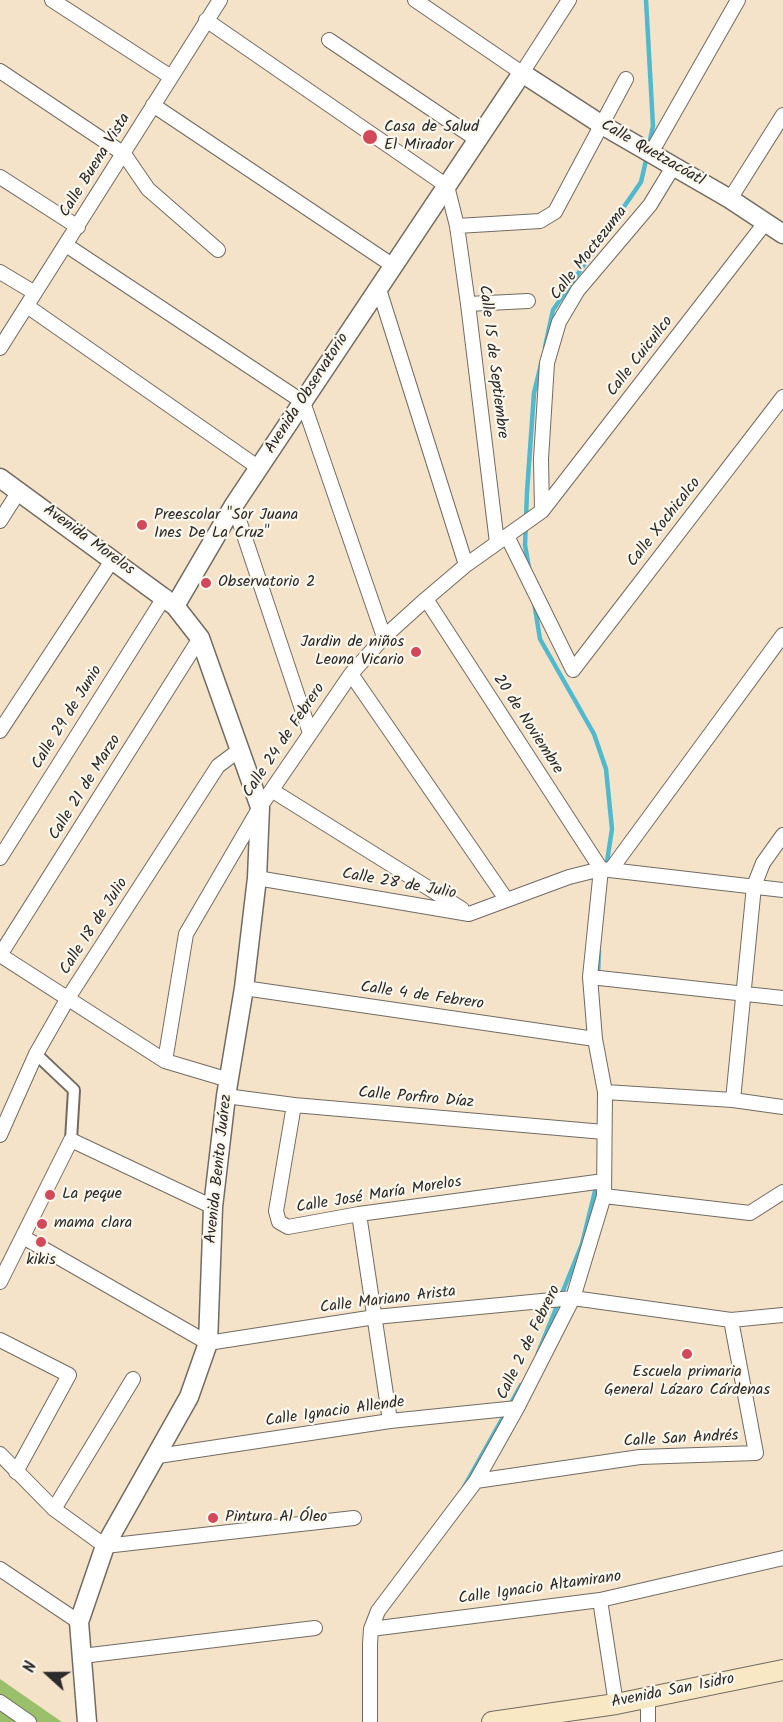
<!DOCTYPE html>
<meta charset="utf-8">
<style>
body{margin:0}
#map{position:relative;width:783px;height:1722px;overflow:hidden;background:#f5e3c9;font-family:Kalam,sans-serif}
canvas{display:block}
.north{position:absolute;left:18px;top:1644px;width:60px;height:60px;-webkit-text-stroke:4px #fbf7ec;paint-order:stroke;rotate:291deg;font-size:16px;font-weight:700;line-height:24px;text-align:center;color:#2b2b2b}
.north::after{content:'';display:block;margin:auto;width:21px;height:27px;background:#2b2b2b;clip-path:polygon(50% 0,100% 100%,50% 72%,0 100%)}
</style>
<div id="map">
<canvas width="783" height="1722"></canvas>
<div class="north">N</div>
</div>
<script>
const c = document.querySelector('canvas').getContext('2d');
c.lineJoin = 'round';
function fill(path, color) { c.fillStyle = color; c.fill(path, 'evenodd'); }
const poly = rows => new Path2D(rows.map(r => 'M' + r).join(''));
function stroke(path, color, width, dash) { c.strokeStyle = color; c.lineWidth = width; c.lineCap = dash ? 'butt' : 'round'; c.setLineDash(dash || []); c.stroke(path); }
function write(font, color, halo, rows, align = 'center') {
  c.font = font + ' Kalam,sans-serif'; c.lineWidth = 4.5; c.setLineDash([]); c.textBaseline = 'middle'; c.strokeStyle = halo; c.fillStyle = color; for (const [text, x, y, turn = 0] of rows) {
    c.save(); c.translate(x, y); c.rotate((+turn || 0) * Math.PI / 180); c.textAlign = isNaN(turn) ? turn : align; if (halo) c.strokeText(text, 0, 0); c.fillText(text, 0, 0); c.restore();
  }
}
fill(poly([
 [0,1679,62,1722,0,1722]
]), '#9bc06b');
stroke(poly([
 [646,0,653,126,649,145],
 [545,347,553,310,641,182,647,156],
 [529,568,525,545,527,492,534,393,541,364],
 [534,602,540,639,594,734,606,769,612,829,606,868],
 [598,975,599,951],
 [538,1353,582,1244,597,1183],
 [464,1487,521,1385]
]), '#50b9ce', 4.5);
const pedestrian = poly([
 [36,1054,74,1090,71,1140]
]);
const minor = poly([
 [52,0,171,77],
 [415,0,522,73,569,0],
 [206,20,447,186,457,226,468,304,497,543],
 [329,40,476,139],
 [0,71,124,154,148,189,218,250],
 [153,105,392,265],
 [651,153,738,0],
 [0,177,78,227],
 [730,199,783,115],
 [457,226,540,221,555,212,626,79],
 [66,245,303,402,384,637],
 [0,272,35,293],
 [378,286,466,565],
 [468,304,528,301],
 [27,306,259,468],
 [0,348,220,0],
 [234,505,310,733],
 [542,511,541,459,547,363,559,322,578,290,650,205,673,167],
 [0,521,19,491],
 [507,536,573,670,783,397],
 [426,599,601,869],
 [351,674,506,899],
 [0,731,113,559],
 [273,791,462,909],
 [0,858,165,596],
 [612,868,783,635],
 [257,878,469,914,569,877,601,869,783,890],
 [0,955,200,638],
 [0,955,165,1061,229,1080],
 [590,977,783,998],
 [244,988,595,1039],
 [165,1061,186,934,260,807,351,674,384,637,426,599,466,565,542,511,765,223],
 [605,1092,733,1100,783,1107],
 [226,1096,294,1105,604,1132],
 [733,1100,754,886,763,863,783,835],
 [294,1105,276,1211,279,1222,288,1227,359,1214,604,1181],
 [0,1135,36,1054,68,998,218,766,238,751],
 [604,1196,750,1213,783,1192],
 [359,1214,390,1421],
 [23,1237,208,1343,375,1317,573,1298,731,1320,783,1315],
 [0,1282,71,1140,213,1207],
 [0,1340,69,1375,16,1472],
 [0,1454,54,1509,105,1546,354,1518],
 [158,1456,390,1421,517,1408],
 [476,1481,640,1457,756,1453,731,1320],
 [54,1509,133,1379],
 [0,1569,79,1622],
 [600,1600,616,1704],
 [371,1629,600,1600,783,1558],
 [82,1656,315,1628],
 [648,1698,648,1722],
 [0,1702,29,1722],
 [370,1722,370,1644,371,1629,378,1611,476,1481,517,1408,573,1298,604,1196,605,1092,595,1039,590,977,601,869]
]);
const tertiary = poly([
 [0,478,175,606,200,638,260,807,257,878,244,988,226,1096,213,1207,208,1343,189,1397,105,1546,79,1622,87,1722],
 [175,606,234,505,522,73,602,125,730,199,783,234]
]);
const secondary = poly([
 [492,1722,616,1704,783,1670]
]);
stroke(pedestrian, '#726b62', 14);
stroke(minor, '#726b62', 16);
stroke(tertiary, '#726b62', 21);
stroke(secondary, '#726b62', 22);
stroke(pedestrian, '#fff', 10);
stroke(minor, '#fff', 14);
stroke(tertiary, '#fff', 18);
stroke(secondary, '#f8e8c3', 20);
for (const [x, y, r, color] of [
 [370,137,8,"#d1495b"],
 [142,525,6,"#d1495b"],
 [206,583,6,"#d1495b"],
 [416,652,6,"#d1495b"],
 [50,1195,6,"#d1495b"],
 [42,1224,6,"#d1495b"],
 [41,1242,6,"#d1495b"],
 [687,1354,6,"#d1495b"],
 [213,1518,6,"#d1495b"]
]) { const dot = new Path2D(); dot.arc(x, y, r, 0, 2 * Math.PI); c.fillStyle = color; c.fill(dot); stroke(dot, '#fbf7ec', 2); }
write('16px', '#2b2b2b', '#fbf7ec', [
 ["Casa de Salud",384,128],
 ["El Mirador",384,146],
 ["Preescolar \"Sor Juana",154,516],
 ["Ines De La Cruz\"",154,534],
 ["Observatorio 2",218,583],
 ["Jardin de niños",404,643,"right"],
 ["Leona Vicario",404,661,"right"],
 ["La peque",62,1195],
 ["mama clara",54,1224],
 ["kikis",41,1261,"center"],
 ["Escuela primaria",687,1373,"center"],
 ["General Lázaro Cárdenas",687,1391,"center"],
 ["Pintura Al Óleo",225,1518]
], 'left');
write('16px', '#2b2b2b', '#fbf7ec', [
 ["Calle Quetzacóatl",652,154,30],
 ["Calle Buena Vista",96,166,-58],
 ["Calle Moctezuma",590,254,-52],
 ["Calle Cuicuilco",641,357,-52],
 ["Calle 15 de Septiembre",492,362,83],
 ["Avenida Observatorio",308,394,-57],
 ["Calle Xochicalco",665,523,-52],
 ["Avenida Morelos",88,541,36],
 ["Calle 29 de Junio",68,718,-58],
 ["20 de Noviembre",527,725,57],
 ["Calle 24 de Febrero",285,741,-56],
 ["Calle 21 de Marzo",86,788,-58],
 ["Calle 28 de Julio",399,885,10],
 ["Calle 18 de Julio",95,927,-57],
 ["Calle 4 de Febrero",422,997,8],
 ["Calle Porfiro Díaz",416,1099,5],
 ["Avenida Benito Juárez",220,1169,-84],
 ["Calle José María Morelos",379,1196,-9],
 ["Calle Mariano Arista",388,1301,-7],
 ["Calle 2 de Febrero",530,1343,-64],
 ["Calle Ignacio Allende",335,1413,-8],
 ["Calle San Andrés",681,1440,-3],
 ["Calle Ignacio Altamirano",540,1589,-8],
 ["Avenida San Isidro",673,1692,-11]
]);
</script>
